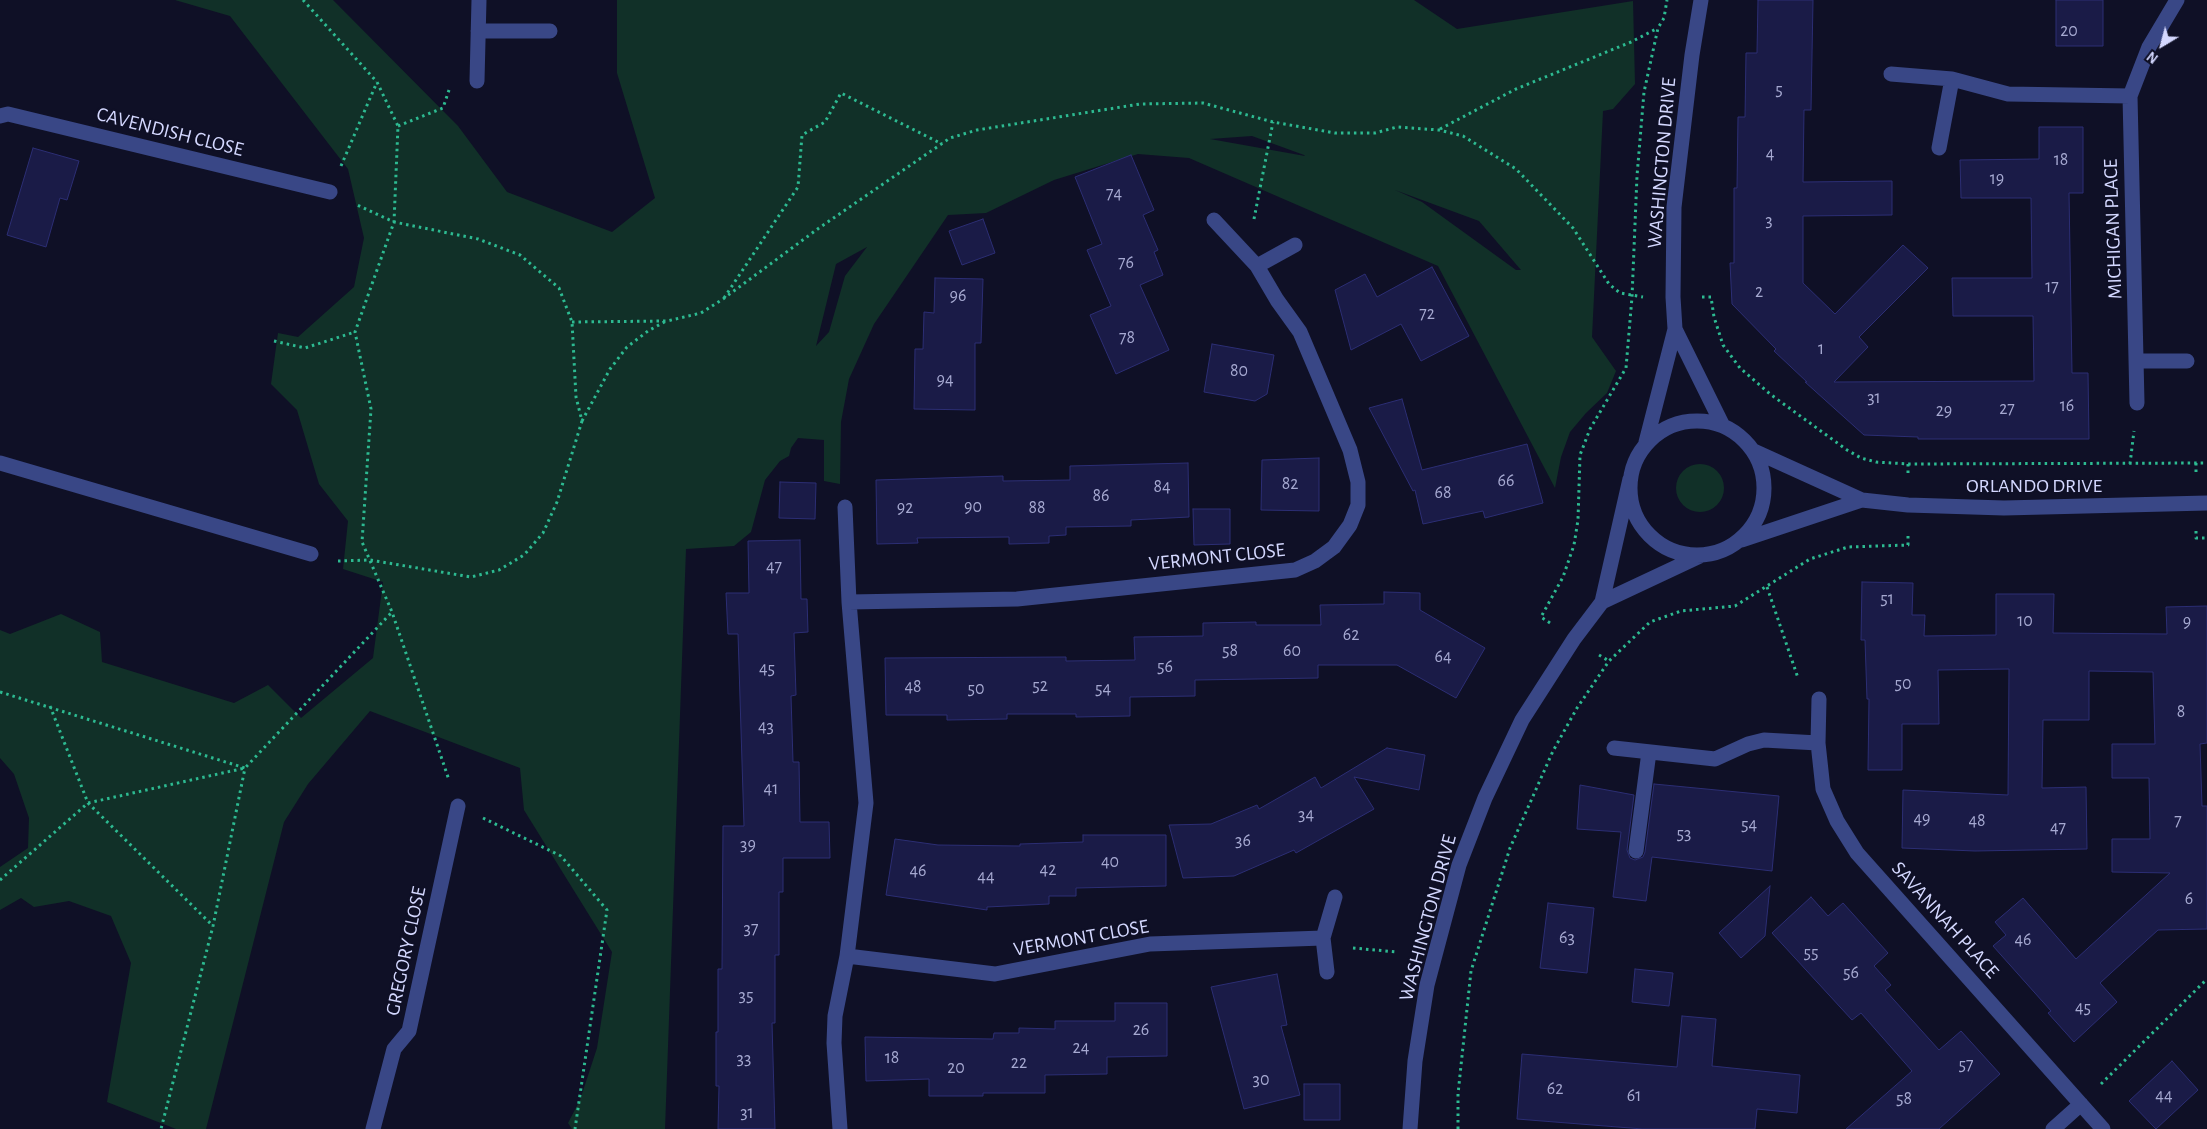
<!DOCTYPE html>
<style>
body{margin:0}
#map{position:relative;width:2207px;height:1129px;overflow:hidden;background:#0f1026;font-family:"Alegreya Sans",sans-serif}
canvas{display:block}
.north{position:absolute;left:2137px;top:20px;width:50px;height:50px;-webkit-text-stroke:4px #0f1026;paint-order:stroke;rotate:217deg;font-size:14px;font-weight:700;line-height:20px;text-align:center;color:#d4d8ff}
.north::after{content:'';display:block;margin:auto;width:18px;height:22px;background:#d4d8ff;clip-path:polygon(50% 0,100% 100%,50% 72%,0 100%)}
</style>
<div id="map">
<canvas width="2207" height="1129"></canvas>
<div class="north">N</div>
</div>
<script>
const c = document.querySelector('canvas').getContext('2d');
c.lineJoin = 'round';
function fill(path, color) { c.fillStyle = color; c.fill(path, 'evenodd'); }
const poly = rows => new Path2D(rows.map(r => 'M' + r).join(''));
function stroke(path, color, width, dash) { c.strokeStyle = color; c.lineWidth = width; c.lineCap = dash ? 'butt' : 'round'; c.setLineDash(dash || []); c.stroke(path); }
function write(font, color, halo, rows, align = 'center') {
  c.font = font + ' "Alegreya Sans",sans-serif'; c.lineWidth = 4; c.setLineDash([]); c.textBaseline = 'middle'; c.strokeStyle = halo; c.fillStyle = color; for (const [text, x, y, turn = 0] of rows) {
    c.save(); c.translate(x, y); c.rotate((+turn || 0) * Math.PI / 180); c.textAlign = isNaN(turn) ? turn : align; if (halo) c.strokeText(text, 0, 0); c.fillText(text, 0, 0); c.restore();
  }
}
fill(poly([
 [175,0,333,0,458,126,507,192,612,232,655,198,617,73,617,0,1414,0,1457,29,1633,1,1635,84,1613,109,1603,111,1592,337,1616,371,1607,393,1586,413,1570,432,1561,457,1555,488,1438,266,1189,158,1138,154,1054,180,986,213,948,215,874,324,849,379,841,422,840,484,824,481,824,440,798,438,791,448,789,456,780,461,765,480,751,532,734,546,686,549,665,1129,572,1129,568,1123,580,1100,597,1048,612,952,524,810,520,768,370,711,308,784,284,822,206,1129,176,1129,107,1102,131,963,111,916,69,901,34,907,21,898,0,910,0,867,28,848,29,818,14,774,0,758,0,630,10,634,61,614,100,632,102,662,234,703,268,685,301,718,373,658,383,582,343,569,348,521,319,484,297,410,271,384,278,333,298,337,354,287,364,238,348,169,230,16],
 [1252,136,1304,155,1305,156,1210,139],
 [1395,190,1479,221,1521,270,1516,270,1422,202],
 [867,247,845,276,829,332,816,346,836,264],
 '1676 488a24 24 0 1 1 48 0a24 24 0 1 1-48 0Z'
]), '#113028');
const building = poly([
 [1758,0,1813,0,1811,110,1804,110,1803,182,1892,181,1892,215,1803,216,1803,283,1835,314,1903,245,1928,268,1859,337,1868,347,1834,382,2034,381,2033,316,1953,316,1952,278,2032,278,2031,198,1961,198,1960,160,2039,159,2039,127,2083,127,2083,193,2069,193,2072,373,2088,373,2089,439,1918,439,1918,437,1864,435,1805,382,1807,382,1774,351,1776,349,1732,304,1730,263,1734,263,1734,188,1737,188,1738,117,1745,117,1746,53,1757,53,1758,0],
 [2056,0,2103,0,2103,46,2056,46,2056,0],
 [33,148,79,161,67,200,60,198,46,247,7,235,33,148],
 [1131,155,1154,210,1143,215,1158,250,1154,252,1163,275,1140,285,1169,350,1116,374,1090,315,1111,306,1087,250,1102,244,1075,177,1131,155],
 [983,219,995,253,962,265,949,231,983,219],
 [1432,267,1469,336,1421,361,1401,324,1351,350,1335,290,1365,274,1377,297,1432,267],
 [935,278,983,279,981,343,975,343,975,410,914,409,915,349,923,349,924,312,934,313,935,278],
 [1212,344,1274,355,1267,394,1255,401,1204,392,1212,344],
 [1402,399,1422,470,1527,444,1543,503,1485,518,1483,511,1423,524,1415,490,1413,491,1369,408,1402,399],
 [1319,458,1319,511,1261,510,1262,460,1319,458],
 [1188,463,1189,517,1131,520,1131,526,1066,527,1066,535,1049,536,1049,543,1009,544,1009,537,917,538,918,543,877,544,876,480,1003,476,1003,481,1070,480,1070,466,1188,463],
 [780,482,816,483,815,519,779,518,780,482],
 [1193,509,1230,509,1230,544,1194,545,1193,509],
 [800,540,801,599,807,599,808,632,794,633,796,695,791,696,793,762,799,762,800,822,829,822,830,858,783,858,783,892,779,892,779,955,775,955,775,1023,772,1023,775,1129,718,1129,719,1086,716,1086,716,1032,718,1032,718,969,722,969,723,826,744,826,738,634,728,634,726,593,749,593,748,541,800,540],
 [1862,582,1913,583,1912,615,1925,615,1924,636,1996,635,1996,594,2054,594,2053,633,2167,634,2166,607,2207,606,2207,743,2200,744,2202,806,2207,806,2207,929,2158,930,2100,983,2117,1002,2074,1042,2048,1013,2051,1011,1993,946,2006,935,1995,922,2023,898,2076,959,2170,873,2112,872,2112,839,2150,839,2149,778,2112,778,2112,744,2155,744,2153,672,2089,671,2089,720,2043,720,2042,788,2086,787,2087,849,1975,851,1902,848,1903,790,2008,795,2009,669,1938,670,1939,724,1902,724,1902,770,1868,770,1869,699,1867,699,1865,640,1861,640,1862,582],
 [1384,592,1420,593,1420,610,1485,648,1456,698,1397,665,1318,665,1318,678,1195,680,1195,696,1130,697,1130,716,1076,717,1076,714,1007,714,1007,719,947,720,947,715,886,715,885,658,1066,657,1066,661,1135,660,1134,637,1203,636,1203,623,1256,622,1256,625,1321,625,1320,605,1384,604,1384,592],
 [1387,748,1425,755,1419,790,1354,777,1374,809,1296,853,1294,850,1234,876,1183,878,1169,825,1211,824,1257,805,1259,809,1315,777,1321,788,1387,748],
 [1654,784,1779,796,1772,871,1652,857,1646,901,1613,897,1621,832,1577,829,1580,785,1634,795,1627,850,1630,858,1635,860,1643,857,1645,852,1654,784],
 [1083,835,1166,835,1166,886,1076,888,1076,896,1049,896,1049,904,987,907,987,910,886,895,895,839,938,845,1020,846,1020,844,1083,842,1083,835],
 [1770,886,1765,936,1741,958,1719,933,1770,886],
 [1811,897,1828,916,1843,903,1888,953,1874,966,1891,985,1885,990,1939,1050,1961,1031,2000,1074,1939,1129,1846,1129,1912,1071,1861,1013,1852,1020,1772,933,1811,897],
 [1548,903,1594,908,1587,973,1540,968,1548,903],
 [1635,969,1673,973,1669,1006,1632,1002,1635,969],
 [1277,974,1287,1025,1281,1026,1300,1095,1244,1109,1211,987,1277,974],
 [1115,1003,1167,1003,1167,1056,1107,1057,1107,1074,1045,1075,1045,1093,983,1093,983,1096,929,1096,929,1079,866,1081,865,1037,993,1039,994,1033,1019,1033,1019,1028,1055,1029,1055,1021,1115,1021,1115,1003],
 [1682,1016,1716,1019,1712,1066,1800,1075,1797,1113,1757,1109,1755,1129,1643,1129,1517,1119,1522,1054,1677,1067,1682,1016],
 [2172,1061,2198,1090,2156,1129,2129,1101,2172,1061],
 [1304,1084,1340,1084,1340,1120,1304,1120,1304,1084]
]);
fill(building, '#1a1b47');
stroke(building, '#2c2e74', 1);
stroke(poly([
 [303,0,377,82,398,126,394,222,355,332,371,409,362,542,392,612,449,780],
 [398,126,443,108,449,90],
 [1440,129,1516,89,1631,42,1658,28],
 [341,166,377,82],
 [1254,219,1273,122],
 [1702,297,1711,297,1714,317,1723,345,1740,368,1770,394,1847,450,1861,458,1876,462,1908,464,2207,463],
 [724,298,798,187,802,135,825,122,841,93,942,144],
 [572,322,667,321,701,313,723,299,819,228,950,138,977,130,1140,104,1203,103,1273,122,1335,133,1375,133,1397,127,1439,130,1463,136,1516,169,1573,228,1609,284,1620,293,1643,297],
 [274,341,305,348,355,332],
 [582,421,610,369,627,347,648,331,666,321],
 [2196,463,2196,475],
 [1908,464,1908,476],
 [2130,464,2134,431],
 [2196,531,2196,538,2207,538],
 [338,561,370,560,471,577,499,570,524,555,543,533,557,502,582,421,576,397,572,322,559,288,520,255,478,239,394,222,355,204],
 [1767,587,1798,678],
 [1550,623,1541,617,1563,577,1574,545,1578,520,1580,455,1590,429,1626,368,1632,297,1637,176,1644,92,1658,28,1664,18,1667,0],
 [1599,655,1609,661],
 [0,692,245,768,213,926,161,1129],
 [50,706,88,803,212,925],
 [483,818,561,856,607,910,575,1129],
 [0,880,88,803,245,768,392,612],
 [1353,948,1397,952],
 [2101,1084,2207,979],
 [1458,1129,1458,1094,1471,971,1510,848,1553,751,1577,708,1609,661,1650,622,1681,611,1735,606,1810,559,1848,547,1908,545,1908,535]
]), '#2dba91', 3, [2.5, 4]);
stroke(poly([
 [478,31,550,31],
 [1891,74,1952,79,2008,94,2130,96],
 [477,81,479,0],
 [0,116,8,114,330,192],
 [1939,148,1952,79],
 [1214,220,1257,266,1295,245],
 [1675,329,1722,424],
 [2137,361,2187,361],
 [2137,403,2130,96,2149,47,2177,0],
 '1630 488a67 67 0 1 1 134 0a67 67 0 1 1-134 0Z',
 [1646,442,1675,329,1673,297,1674,207,1692,55,1701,0],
 [1754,451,1862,500,1908,505,2004,508,2207,503],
 [0,463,311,554],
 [1742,540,1862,500],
 [849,602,1017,599,1295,570,1315,561,1334,547,1350,525,1358,505,1358,482,1350,450,1300,332,1277,300,1257,266],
 [1602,602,1700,556],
 [1819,699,1818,743,1823,789,1837,821,1857,853,2103,1129],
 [1614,748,1715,759,1748,744,1764,740,1818,743],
 [1636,851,1649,752],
 [847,956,995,974,1150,944,1323,938],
 [1327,972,1323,938,1335,897],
 [373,1129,394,1049,409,1031,458,806],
 [840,1129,834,1043,835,1016,847,956,866,803,849,602,845,507],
 [1410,1129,1415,1061,1427,985,1459,865,1485,798,1522,720,1574,639,1602,602,1630,479],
 [2053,1129,2081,1104]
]), '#394786', 15);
write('18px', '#a6a9d1', null, [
 ["20",2069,31],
 ["5",1779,90],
 ["4",1770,154],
 ["18",2061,160],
 ["19",1997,179],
 ["74",1114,194],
 ["3",1769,221],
 ["76",1126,263],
 ["17",2052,287],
 ["2",1759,292],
 ["96",958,296],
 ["72",1427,314],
 ["78",1127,338],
 ["1",1821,349],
 ["80",1239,371],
 ["94",945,380],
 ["31",1874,398],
 ["16",2067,406],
 ["27",2007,409],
 ["29",1944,411],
 ["66",1506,481],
 ["82",1290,484],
 ["84",1162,487],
 ["68",1443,493],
 ["86",1101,496],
 ["90",973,507],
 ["92",905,508],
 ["88",1037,508],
 ["47",774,567],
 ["51",1887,599],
 ["10",2025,621],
 ["9",2187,622],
 ["62",1351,635],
 ["58",1230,651],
 ["60",1292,651],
 ["64",1443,657],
 ["56",1165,667],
 ["45",767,669],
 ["50",1903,684],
 ["52",1040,686],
 ["48",913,687],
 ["50",976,689],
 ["54",1103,689],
 ["8",2181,712],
 ["43",766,727],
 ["41",771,789],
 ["34",1306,815],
 ["49",1922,819],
 ["48",1977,821],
 ["7",2178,821],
 ["54",1749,825],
 ["47",2058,828],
 ["53",1684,834],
 ["36",1243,841],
 ["39",748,845],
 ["40",1110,862],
 ["42",1048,870],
 ["46",918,871],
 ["44",986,877],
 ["6",2189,899],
 ["37",751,929],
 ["63",1567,938],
 ["46",2023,940],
 ["55",1811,953],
 ["56",1851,973],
 ["35",746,996],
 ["45",2083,1008],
 ["26",1141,1030],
 ["24",1081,1048],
 ["18",892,1058],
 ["33",744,1059],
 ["22",1019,1063],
 ["57",1966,1065],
 ["20",956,1068],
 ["30",1261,1080],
 ["62",1555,1089],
 ["61",1634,1096],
 ["44",2164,1096],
 ["58",1904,1099],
 ["31",747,1113]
]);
write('20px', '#d4d8ff', '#0f1026', [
 ["CAVENDISH CLOSE",170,132,14],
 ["WASHINGTON DRIVE",1662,163,-85],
 ["MICHIGAN PLACE",2113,229,-92],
 ["ORLANDO DRIVE",2034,486],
 ["VERMONT CLOSE",1217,557,-6],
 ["WASHINGTON DRIVE",1428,918,-75],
 ["SAVANNAH PLACE",1945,920,48],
 ["VERMONT CLOSE",1081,938,-10],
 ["GREGORY CLOSE",406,951,-78]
]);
</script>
